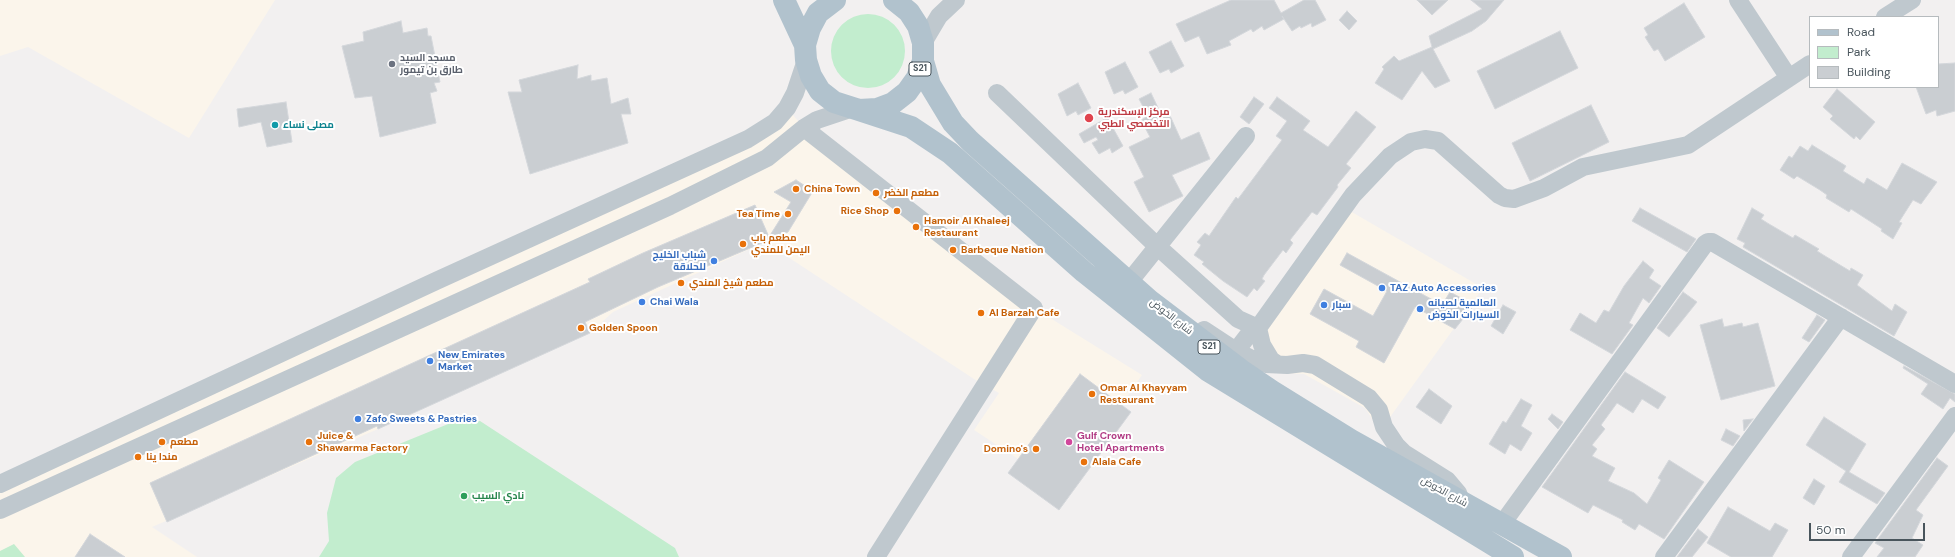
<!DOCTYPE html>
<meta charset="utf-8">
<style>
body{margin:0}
#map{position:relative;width:1955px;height:557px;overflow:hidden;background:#f2f0f0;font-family:"DM Sans",sans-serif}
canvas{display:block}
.legend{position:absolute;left:1809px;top:16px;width:130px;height:72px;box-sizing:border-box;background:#fff;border:1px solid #b6bbbe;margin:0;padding:5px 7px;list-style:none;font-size:12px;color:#49555c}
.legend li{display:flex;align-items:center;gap:8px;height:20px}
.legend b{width:20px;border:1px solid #b6bbbe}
.scale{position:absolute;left:1809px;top:523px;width:116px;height:18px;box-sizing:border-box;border:2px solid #49555c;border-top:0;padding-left:5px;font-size:12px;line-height:14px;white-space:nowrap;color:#49555c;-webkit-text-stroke:3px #fff;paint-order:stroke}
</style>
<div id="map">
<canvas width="1955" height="557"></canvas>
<ul class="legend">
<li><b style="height:5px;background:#b1c2cd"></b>Road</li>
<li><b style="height:11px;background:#c2edce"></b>Park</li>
<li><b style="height:11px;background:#caced2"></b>Building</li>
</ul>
<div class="scale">50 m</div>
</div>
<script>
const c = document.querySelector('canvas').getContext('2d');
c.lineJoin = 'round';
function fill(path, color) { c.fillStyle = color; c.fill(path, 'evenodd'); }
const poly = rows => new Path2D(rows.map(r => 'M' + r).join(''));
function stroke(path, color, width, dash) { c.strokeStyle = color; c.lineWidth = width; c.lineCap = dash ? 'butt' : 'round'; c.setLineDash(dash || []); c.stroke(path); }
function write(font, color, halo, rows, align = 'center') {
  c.font = font + ' "DM Sans",Cairo,sans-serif'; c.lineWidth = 4; c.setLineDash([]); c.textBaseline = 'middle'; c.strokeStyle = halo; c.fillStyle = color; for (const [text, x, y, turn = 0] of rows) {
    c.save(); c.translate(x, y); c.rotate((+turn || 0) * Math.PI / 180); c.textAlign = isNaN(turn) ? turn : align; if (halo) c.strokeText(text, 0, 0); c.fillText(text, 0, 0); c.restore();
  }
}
fill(poly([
 [0,0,275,0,189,138,28,47,0,56],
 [787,108,804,128,1034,308,1142,375,1064,489,974,430,999,393,974,379,765,242,613,312,590,333,378,429,152,527,197,557,0,557,0,484,675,172],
 [1350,211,1483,288,1380,431,1365,408,1304,374,1284,373,1254,365,1268,329]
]), '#fbf5eb');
fill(poly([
 '831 51a37 37 0 1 1 74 0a37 37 0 1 1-74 0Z',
 [458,420,480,421,675,548,679,557,319,557,329,541,327,513,336,478,355,462],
 [14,544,25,557,0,557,0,551]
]), '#c2edce');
const building = poly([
 [1231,0,1274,0,1281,13,1304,0,1315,0,1326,20,1312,27,1311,23,1301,28,1300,26,1292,31,1282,16,1284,19,1264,30,1262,26,1253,32,1251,29,1229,41,1231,45,1207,54,1199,36,1185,42,1176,24,1231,0],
 [1417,0,1448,0,1432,15,1417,0],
 [1471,0,1504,0,1486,21,1472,31,1433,49,1450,81,1435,88,1422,71,1402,100,1375,83,1384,69,1382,67,1394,56,1399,61,1432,47,1429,36,1482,9,1471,0],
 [1684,3,1705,37,1665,61,1658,49,1654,51,1645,37,1648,35,1644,28,1684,3],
 [1347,11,1357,21,1349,30,1339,20,1347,11],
 [401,21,403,33,427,28,428,36,431,36,440,82,434,83,437,91,430,93,436,123,380,137,372,96,355,98,342,46,364,41,363,32,401,21],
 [1560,31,1578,68,1495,109,1477,71,1560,31],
 [1171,41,1184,66,1171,73,1169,69,1160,73,1149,52,1171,41],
 [1125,62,1138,87,1125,94,1123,90,1114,94,1105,72,1125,62],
 [1955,63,1955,111,1937,116,1936,110,1926,114,1916,87,1938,87,1938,64,1955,63],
 [578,65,577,79,591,75,591,81,607,78,611,104,628,98,631,114,621,114,628,143,530,174,508,92,522,92,519,80,578,65],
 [1078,83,1091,108,1078,115,1076,111,1067,116,1058,94,1078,83],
 [1837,89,1875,122,1860,140,1856,136,1854,139,1830,119,1833,116,1823,107,1837,89],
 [1151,93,1160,112,1167,109,1181,140,1199,132,1210,159,1172,175,1183,196,1149,212,1134,182,1144,177,1129,147,1150,137,1141,120,1148,116,1139,99,1151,93],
 [1254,97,1264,104,1249,124,1240,117,1254,97],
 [1277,97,1310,121,1303,130,1328,147,1356,111,1376,127,1346,164,1351,168,1337,185,1338,187,1317,215,1312,212,1290,240,1293,243,1286,253,1283,250,1264,275,1262,279,1265,281,1257,291,1254,288,1247,297,1223,281,1202,264,1204,262,1194,255,1201,245,1197,242,1205,233,1209,236,1236,197,1238,199,1282,140,1276,136,1287,121,1269,108,1277,97],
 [286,102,292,142,267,147,261,122,239,127,237,109,286,102],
 [1591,105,1609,142,1530,181,1512,143,1591,105],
 [1110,116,1115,127,1113,128,1123,146,1112,153,1110,148,1099,154,1092,143,1098,140,1096,137,1084,143,1079,134,1110,116],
 [1812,145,1846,166,1843,171,1864,184,1867,178,1887,190,1902,163,1937,182,1921,204,1913,200,1899,222,1902,223,1893,239,1881,231,1882,229,1851,209,1849,212,1826,198,1827,195,1820,190,1797,176,1794,179,1780,170,1789,156,1792,158,1800,146,1808,151,1812,145],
 [796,180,813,191,788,232,658,287,585,322,590,333,378,429,377,426,167,522,150,483,590,282,588,279,643,253,755,205,769,237,791,202,774,192,796,180],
 [1640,208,1696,239,1687,252,1632,221,1640,208],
 [1752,208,1764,215,1761,219,1769,224,1793,238,1795,235,1819,249,1817,251,1825,256,1850,271,1851,268,1863,275,1857,285,1892,311,1895,304,1907,312,1894,336,1743,247,1745,243,1737,239,1752,208],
 [1347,253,1442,305,1450,292,1474,305,1455,329,1415,307,1384,363,1356,347,1359,341,1310,314,1324,289,1373,316,1387,291,1340,265,1347,253],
 [1643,261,1654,270,1649,278,1661,286,1649,303,1643,298,1629,323,1633,325,1612,354,1570,330,1580,313,1596,323,1604,310,1609,312,1624,286,1643,261],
 [1683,292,1697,302,1669,337,1657,328,1683,292],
 [1503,305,1516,312,1503,334,1491,326,1503,305],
 [1817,315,1825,320,1809,342,1802,338,1817,315],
 [1722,319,1724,327,1742,323,1743,327,1758,323,1775,386,1721,400,1700,325,1722,319],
 [1904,366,1955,394,1955,402,1950,398,1943,409,1921,394,1928,384,1903,368,1904,366],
 [1625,372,1666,397,1658,409,1642,399,1633,413,1617,403,1601,425,1605,429,1592,445,1597,449,1592,456,1615,468,1608,481,1634,493,1647,504,1661,480,1658,478,1669,460,1704,482,1664,539,1639,524,1635,530,1622,522,1623,520,1593,505,1588,513,1542,487,1625,372],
 [1080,374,1131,412,1059,510,1008,473,1080,374],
 [1429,389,1452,406,1441,424,1416,407,1429,389],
 [1521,399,1532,405,1521,426,1532,433,1521,451,1510,444,1505,454,1489,444,1503,421,1506,423,1521,399],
 [1552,414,1563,422,1558,429,1548,419,1552,414],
 [1824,417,1866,444,1849,472,1885,493,1877,504,1839,482,1846,471,1806,445,1824,417],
 [1753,419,1744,431,1743,420,1753,419],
 [1726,429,1740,436,1733,446,1721,440,1726,429],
 [1937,458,1948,466,1916,510,1923,515,1912,538,1923,545,1915,557,1877,557,1884,548,1875,543,1937,458],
 [1814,479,1825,486,1814,505,1803,498,1814,479],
 [1728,507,1770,531,1775,523,1788,530,1772,557,1731,557,1707,543,1728,507],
 [1698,529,1708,537,1692,557,1677,557,1698,529],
 [90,534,125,557,75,557,90,534]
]);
fill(building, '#caced2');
stroke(building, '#d4d7db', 1);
stroke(poly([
 [1738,0,1789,78],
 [1885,17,1912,0],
 [923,43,939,16,956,0],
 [997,93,1158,247,1238,319,1258,328],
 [804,128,1034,308,876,557],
 [1129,282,1246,136],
 [1258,328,1262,345,1271,360,1277,364],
 [1204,330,1236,351,1256,361,1266,364,1287,365,1303,363,1315,365,1369,398,1379,410,1384,427,1396,445,1404,453,1447,480,1458,493,1461,501],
 [1236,351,1249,334,1258,328,1353,195,1390,156,1411,142,1425,139,1438,141,1499,195,1505,198,1514,199,1544,188,1583,167,1688,145,1810,64],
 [0,484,436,281,748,139,775,122,787,108,795,93,806,60],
 [0,510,670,206,767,158,804,128,817,120,850,109],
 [1502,524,1705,244,1708,242,1712,242,1955,384],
 [1664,557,1841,317],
 [1851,557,1955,416]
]), '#bfc8ce', 18);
stroke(poly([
 [784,0,805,45],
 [835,0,818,13,810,28,805,45,806,60,811,76,820,91,834,102,859,110,877,109,893,103,907,92,917,78,923,61,923,43,918,26,909,12,894,0],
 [923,61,930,85,953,123,970,141,1149,300,1241,370,1272,391,1351,440,1561,557],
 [859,110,911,127,950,153,1084,272,1207,370,1513,557]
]), '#b1c2cd', 22);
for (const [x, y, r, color] of [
 [392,64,4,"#6b7280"],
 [1089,118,5,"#e0444e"],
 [275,125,4,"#0f9aa8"],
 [796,189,4,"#e8710a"],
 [876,193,4,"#e8710a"],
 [897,211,4,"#e8710a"],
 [788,214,4,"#e8710a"],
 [916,227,4,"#e8710a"],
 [743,244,4,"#e8710a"],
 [953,250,4,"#e8710a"],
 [714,261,4,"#3f7fe0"],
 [681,283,4,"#e8710a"],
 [1382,288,4,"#3f7fe0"],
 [642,302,4,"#3f7fe0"],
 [1324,305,4,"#3f7fe0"],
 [1420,309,4,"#3f7fe0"],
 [981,313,4,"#e8710a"],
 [581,328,4,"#e8710a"],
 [430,361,4,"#3f7fe0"],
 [1092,394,4,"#e8710a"],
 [358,419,4,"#3f7fe0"],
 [162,442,4,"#e8710a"],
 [309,442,4,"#e8710a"],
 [1069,442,4,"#d1479c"],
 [1036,449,4,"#e8710a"],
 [138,457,4,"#e8710a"],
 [1084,462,4,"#e8710a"],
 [464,496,4,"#2e9e5b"]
]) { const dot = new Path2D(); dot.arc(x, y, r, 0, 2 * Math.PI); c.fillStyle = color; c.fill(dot); stroke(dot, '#fff', 1.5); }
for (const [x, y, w] of [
 [920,69,22],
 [1209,347,22]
]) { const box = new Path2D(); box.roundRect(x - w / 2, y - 7, w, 14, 3); c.fillStyle = '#fff'; c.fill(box); stroke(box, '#49555c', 1); }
write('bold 9px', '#49555c', null, [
 ["S21",920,69],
 ["S21",1209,347]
]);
write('bold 10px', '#5b616d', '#fff', [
 ["مسجد السيد",400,58],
 ["طارق بن تيمور",400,70]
], 'left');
write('bold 10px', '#be3a42', '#fff', [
 ["مركز الإسكندرية",1098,112],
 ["التخصصي الطبي",1098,124]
], 'left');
write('bold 10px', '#0d838f', '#fff', [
 ["مصلى نساء",283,125]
], 'left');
write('bold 10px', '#c56008', '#fff', [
 ["China Town",804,189],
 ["مطعم الخضر",884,193],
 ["Rice Shop",889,211,"right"],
 ["Tea Time",780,214,"right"],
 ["Hamoir Al Khaleej",924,221],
 ["Restaurant",924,233],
 ["مطعم باب",751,238],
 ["اليمن للمندي",751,250],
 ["Barbeque Nation",961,250],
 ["مطعم شيخ المندي",689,283],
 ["Al Barzah Cafe",989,313],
 ["Golden Spoon",589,328],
 ["Omar Al Khayyam",1100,388],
 ["Restaurant",1100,400],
 ["Juice &",317,436],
 ["Shawarma Factory",317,448],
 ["مطعم",170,442],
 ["Domino's",1028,449,"right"],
 ["مندا ينا",146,457],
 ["Alala Cafe",1092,462]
], 'left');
write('bold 10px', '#366cbe', '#fff', [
 ["شباب الخليج",706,255,"right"],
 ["للحلاقة",706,267,"right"],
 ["TAZ Auto Accessories",1390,288],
 ["Chai Wala",650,302],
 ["العالمية لصيانه",1428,303],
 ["السيارات الخوض",1428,315],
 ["سبار",1332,305],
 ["New Emirates",438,355],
 ["Market",438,367],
 ["Zafo Sweets & Pastries",366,419]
], 'left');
write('10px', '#49555c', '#fff', [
 ["شارع الخوض",1171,317,38],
 ["شارع الخوض",1444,492,29]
]);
write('bold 10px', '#b23c85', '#fff', [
 ["Gulf Crown",1077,436],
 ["Hotel Apartments",1077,448]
], 'left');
write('bold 10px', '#27864d', '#fff', [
 ["نادي السيب",472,496]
], 'left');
</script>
